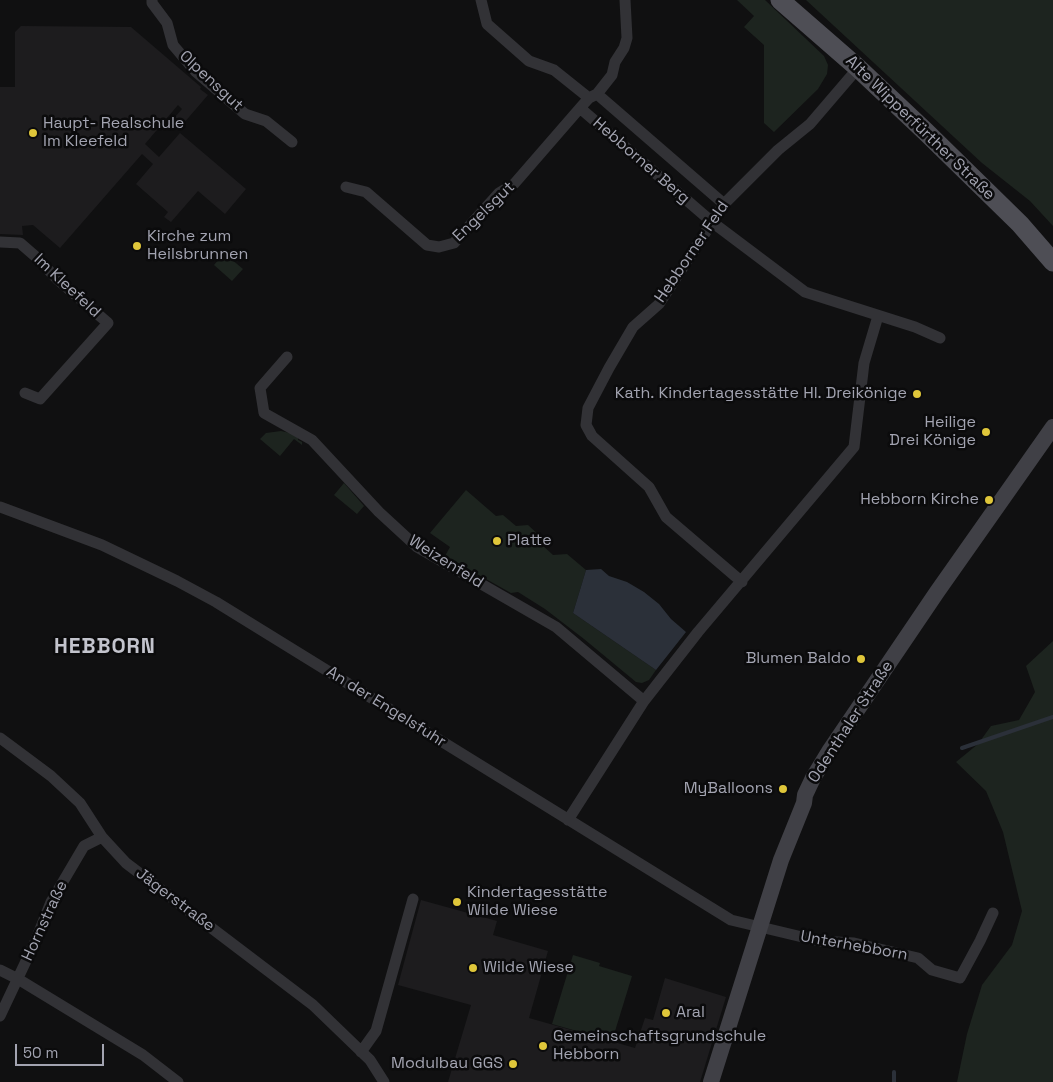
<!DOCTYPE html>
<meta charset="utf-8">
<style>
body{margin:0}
#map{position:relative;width:1053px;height:1082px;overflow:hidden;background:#101011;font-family:"Space Grotesk",sans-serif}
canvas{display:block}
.scale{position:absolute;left:15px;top:1044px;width:89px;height:22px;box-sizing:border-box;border:2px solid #a3a4b1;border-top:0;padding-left:6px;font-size:15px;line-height:18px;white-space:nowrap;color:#a3a4b1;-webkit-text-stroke:4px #0b0b0c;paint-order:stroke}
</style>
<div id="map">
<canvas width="1053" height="1082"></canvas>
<div class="scale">50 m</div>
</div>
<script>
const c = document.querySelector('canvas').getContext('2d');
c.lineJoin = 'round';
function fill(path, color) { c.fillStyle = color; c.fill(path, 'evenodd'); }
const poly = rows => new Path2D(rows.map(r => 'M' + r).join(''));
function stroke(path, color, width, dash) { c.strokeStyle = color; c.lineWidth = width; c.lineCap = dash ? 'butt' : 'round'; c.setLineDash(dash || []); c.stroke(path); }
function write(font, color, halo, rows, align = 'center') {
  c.font = font + ' "Space Grotesk",sans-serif'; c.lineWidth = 5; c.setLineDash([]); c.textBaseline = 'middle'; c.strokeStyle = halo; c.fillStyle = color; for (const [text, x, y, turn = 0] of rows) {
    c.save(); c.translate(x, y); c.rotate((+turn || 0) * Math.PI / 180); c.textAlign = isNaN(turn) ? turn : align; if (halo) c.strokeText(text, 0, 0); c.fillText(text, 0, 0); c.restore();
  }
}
fill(poly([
 [21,26,131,27,201,87,200,89,208,95,183,124,175,117,182,109,178,105,145,144,159,157,180,133,246,189,225,214,198,191,171,222,164,217,168,212,136,184,153,164,142,154,60,248,33,225,22,226,23,235,0,234,0,87,15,87,15,32],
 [421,900,497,921,493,935,548,951,529,1018,635,1048,645,1018,653,1020,665,978,726,997,700,1082,448,1082,471,1005,398,985]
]), '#1d1c1e');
fill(poly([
 [737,0,765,0,824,56,828,65,827,74,818,89,774,132,764,123,764,45,744,27,754,16],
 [806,0,1053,0,1053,226,1030,201,982,163],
 [224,253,243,269,232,281,214,265],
 [281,431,290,433,298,437,298,440,302,442,302,445,294,439,280,456,260,439,266,433],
 [344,483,364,506,357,514,334,495],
 [466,490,496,516,503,515,516,526,528,525,540,536,541,544,553,555,567,554,586,570,573,613,656,670,649,680,642,683,636,682,584,639,545,609,518,592,511,593,445,556,450,547,430,533],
 [1053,641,1053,1082,957,1082,967,1034,982,985,1012,945,1022,911,1003,832,986,791,956,762,978,744,991,726,1019,720,1035,692,1026,666],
 [573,955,600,963,599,966,632,976,612,1041,552,1024]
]), '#1d241f');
fill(poly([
 [601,569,609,576,627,582,644,592,659,604,671,619,686,632,656,670,573,613,586,570]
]), '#2b3039');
stroke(poly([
 [962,748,1053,717],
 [894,1072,894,1082]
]), '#2b3039', 4);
stroke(poly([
 [152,0,152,3,167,23,173,45,195,71,245,114,266,121,292,142],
 [481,0,487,24,529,61,554,70,589,98],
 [597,94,724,204],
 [580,108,712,222,805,292,915,327,940,338],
 [346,187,366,192,427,245,439,247,454,243,499,193,514,184,580,108,589,98,597,94,612,75,615,62,624,48,627,38,625,0],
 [0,242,20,243,35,256,57,279,108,323,40,399,25,393],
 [287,357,260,388,264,413,312,440,379,512,417,547,556,627,644,701,568,820],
 [0,507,102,545,177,581,216,602,731,920,819,941,854,943,918,958,932,970,960,978,980,941,993,913],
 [742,582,666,517,649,487,592,436,586,425,588,408,609,368,633,327,659,304,724,204,778,150,810,124,858,68],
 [644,701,698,632,854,447,864,363,878,316],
 [0,738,51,776,80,803,102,837,126,863,313,1005,370,1060,384,1082],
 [0,970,18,979,143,1055,178,1082],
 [0,1016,35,942,51,902,84,846,102,837],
 [361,1052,376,1031,413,899]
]), '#323236', 11);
stroke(poly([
 [711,1082,781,860,804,803,805,795,813,778,830,750,937,592,1053,427]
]), '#404046', 16);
stroke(poly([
 [780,0,858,68,926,132,1020,224,1053,262]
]), '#4e4e55', 19);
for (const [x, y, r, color] of [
 [33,133,5,"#dfc63a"],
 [137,246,5,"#dfc63a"],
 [917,394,5,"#dfc63a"],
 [986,432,5,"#dfc63a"],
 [989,500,5,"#dfc63a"],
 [497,541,5,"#dfc63a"],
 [861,659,5,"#dfc63a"],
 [783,789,5,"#dfc63a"],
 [457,902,5,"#dfc63a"],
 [473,968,5,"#dfc63a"],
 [666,1013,5,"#dfc63a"],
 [543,1046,5,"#dfc63a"],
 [513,1064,5,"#dfc63a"]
]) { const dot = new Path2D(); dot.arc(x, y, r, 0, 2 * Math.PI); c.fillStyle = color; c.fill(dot); stroke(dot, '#0b0b0c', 2); }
write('16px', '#a3a4b1', '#0b0b0c', [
 ["Olpensgut",211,81,43],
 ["Alte Wipperfürther Straße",920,128,44],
 ["Hebborner Berg",641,161,41],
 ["Engelsgut",484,212,-44],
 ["Hebborner Feld",692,252,-56],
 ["Im Kleefeld",67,286,43],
 ["Weizenfeld",446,562,32],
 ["An der Engelsfuhr",386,707,32],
 ["Odenthaler Straße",851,722,-57],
 ["Jägerstraße",175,900,37],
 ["Hornstraße",45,921,-65],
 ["Unterhebborn",854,946,10]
]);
write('16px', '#a3a4b1', '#0b0b0c', [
 ["Haupt- Realschule",43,124],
 ["Im Kleefeld",43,142],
 ["Kirche zum",147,237],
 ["Heilsbrunnen",147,255],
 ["Kath. Kindertagesstätte Hl. Dreikönige",907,394,"right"],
 ["Heilige",976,423,"right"],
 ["Drei Könige",976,441,"right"],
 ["Hebborn Kirche",979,500,"right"],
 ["Platte",507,541],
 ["Blumen Baldo",851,659,"right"],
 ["MyBalloons",773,789,"right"],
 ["Kindertagesstätte",467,893],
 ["Wilde Wiese",467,911],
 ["Wilde Wiese",483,968],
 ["Aral",676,1013],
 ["Gemeinschaftsgrundschule",553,1037],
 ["Hebborn",553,1055],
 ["Modulbau GGS",503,1064,"right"]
], 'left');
c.letterSpacing = '1px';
write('bold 21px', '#c3c4cd', '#0b0b0c', [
 ["HEBBORN",105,647]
]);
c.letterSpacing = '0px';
</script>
